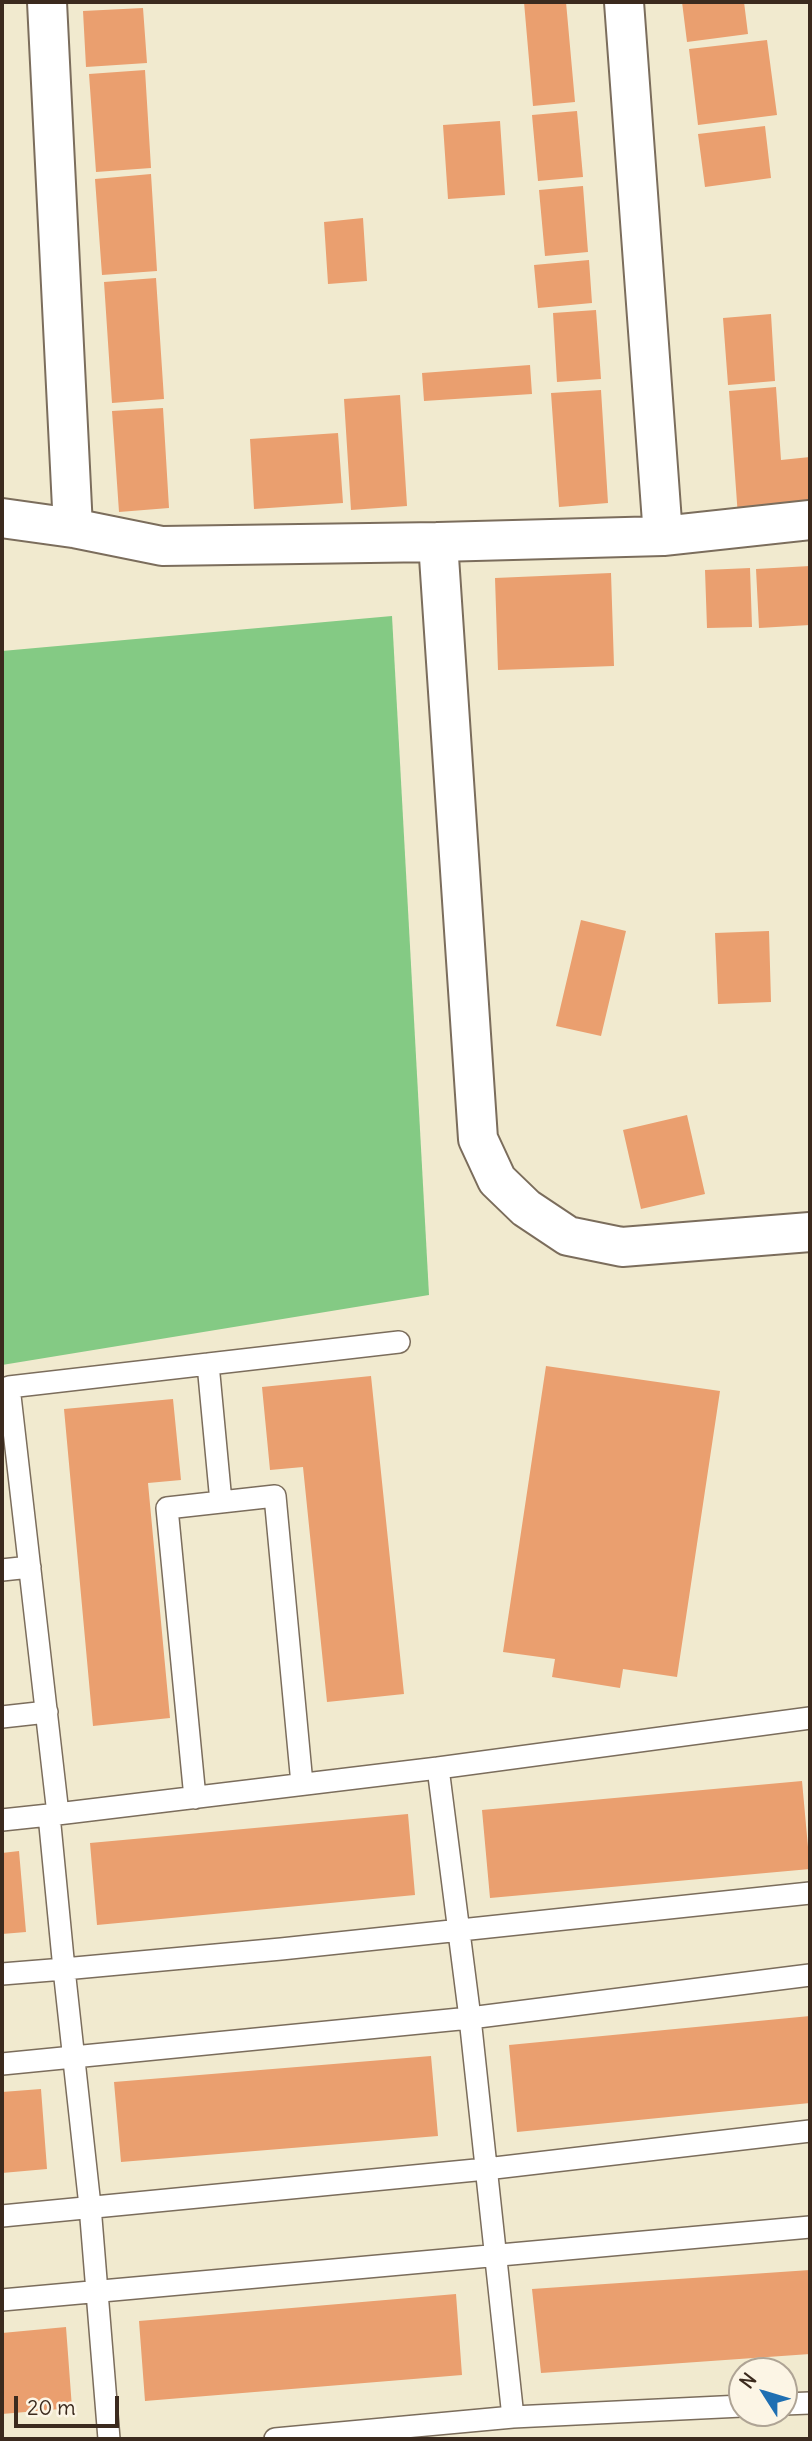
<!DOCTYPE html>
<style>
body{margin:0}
#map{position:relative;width:812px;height:2441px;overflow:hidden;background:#f1eacf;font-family:Delius,sans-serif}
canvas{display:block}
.frame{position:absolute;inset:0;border:4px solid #3b2a1e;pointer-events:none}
.north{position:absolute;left:728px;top:2357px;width:70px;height:70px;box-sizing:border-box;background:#fcf5e5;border:2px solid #afa495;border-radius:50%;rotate:307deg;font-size:19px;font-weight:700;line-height:28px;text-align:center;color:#3b2a1e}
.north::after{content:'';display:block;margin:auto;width:24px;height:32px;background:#1f6fb2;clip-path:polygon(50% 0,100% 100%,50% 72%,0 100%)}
.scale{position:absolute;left:14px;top:2396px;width:105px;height:32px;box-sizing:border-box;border:4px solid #3b2a1e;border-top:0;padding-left:9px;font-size:21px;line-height:24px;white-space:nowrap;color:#3b2a1e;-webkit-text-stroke:5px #fcf5e5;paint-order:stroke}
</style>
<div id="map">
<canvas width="812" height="2441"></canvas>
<div class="frame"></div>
<div class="north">N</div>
<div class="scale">20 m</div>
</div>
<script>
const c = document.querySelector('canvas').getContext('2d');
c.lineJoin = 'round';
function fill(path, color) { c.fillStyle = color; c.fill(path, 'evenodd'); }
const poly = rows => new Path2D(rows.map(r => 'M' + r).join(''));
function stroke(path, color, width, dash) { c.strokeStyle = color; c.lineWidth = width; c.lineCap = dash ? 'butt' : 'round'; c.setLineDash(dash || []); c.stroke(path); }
fill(poly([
 [392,616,429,1295,2,1365,2,651]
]), '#84ca84');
fill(poly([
 [524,2,566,2,575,102,533,106],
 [682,2,744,2,748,34,687,42],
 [143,8,147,63,86,67,83,11],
 [767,40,777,115,698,125,689,49],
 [145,70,151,168,96,172,89,74],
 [577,111,583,177,538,181,532,115],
 [500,121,505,195,448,199,443,125],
 [765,126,771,178,705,187,698,134],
 [151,174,157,271,102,275,95,179],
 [583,186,588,252,545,256,539,190],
 [363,218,367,281,328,284,324,222],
 [589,260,592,303,538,308,534,265],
 [156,278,164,399,112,403,104,282],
 [596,310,601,379,557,382,553,313],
 [771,314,775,381,728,385,723,318],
 [530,365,532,394,424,401,422,373],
 [776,387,781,460,810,457,810,512,738,517,729,391],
 [601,390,608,503,559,507,551,393],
 [400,395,407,506,351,510,344,399],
 [163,408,169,508,119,512,112,411],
 [338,433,343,503,254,509,250,439],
 [810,566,810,625,759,628,756,569],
 [750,568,752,627,707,628,705,570],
 [611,573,614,666,498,670,495,578],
 [581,920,626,931,601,1036,556,1026],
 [769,931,771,1002,718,1004,715,933],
 [687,1115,705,1194,641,1209,623,1130],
 [546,1366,720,1391,677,1677,623,1669,620,1688,552,1677,555,1659,503,1652],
 [371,1376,404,1694,327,1702,303,1467,270,1470,262,1387],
 [173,1399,181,1480,148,1483,170,1718,93,1726,64,1409],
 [802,1781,810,1869,490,1898,482,1810],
 [408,1814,415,1895,97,1925,90,1843],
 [19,1851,26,1932,2,1934,2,1853],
 [810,2016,810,2103,517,2132,509,2045],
 [431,2056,438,2136,121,2162,114,2082],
 [41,2089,47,2169,2,2173,2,2092],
 [810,2270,810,2354,541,2373,532,2289],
 [456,2294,462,2375,145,2401,139,2321],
 [66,2327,72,2408,2,2414,2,2333]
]), '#ea9f6f');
const lane = poly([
 [208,1364,221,1502],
 [2,1570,30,1567],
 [2,1717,47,1712],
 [438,1768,470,2018,513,2417,742,2406],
 [195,1798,167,1508,275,1496,302,1784],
 [58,1814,9,1387,399,1342],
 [2,1820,49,1815],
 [2,1974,64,1969,49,1815,438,1768,810,1718],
 [2,2064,470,2018,810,1975],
 [2,2216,486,2169,810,2131],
 [2,2300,810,2227],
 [784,2404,810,2403],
 [109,2439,90,2206,64,1969,281,1949,810,1893],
 [275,2439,513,2417]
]);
const street = poly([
 [47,2,73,528],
 [624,2,663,536],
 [2,518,73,528,162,546,438,542,663,536,810,520],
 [438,542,478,1139,497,1180,526,1208,568,1236,622,1247,810,1232]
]);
stroke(lane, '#7b6d5c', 24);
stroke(street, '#7b6d5c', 42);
stroke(lane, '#fff', 21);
stroke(street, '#fff', 38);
</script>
